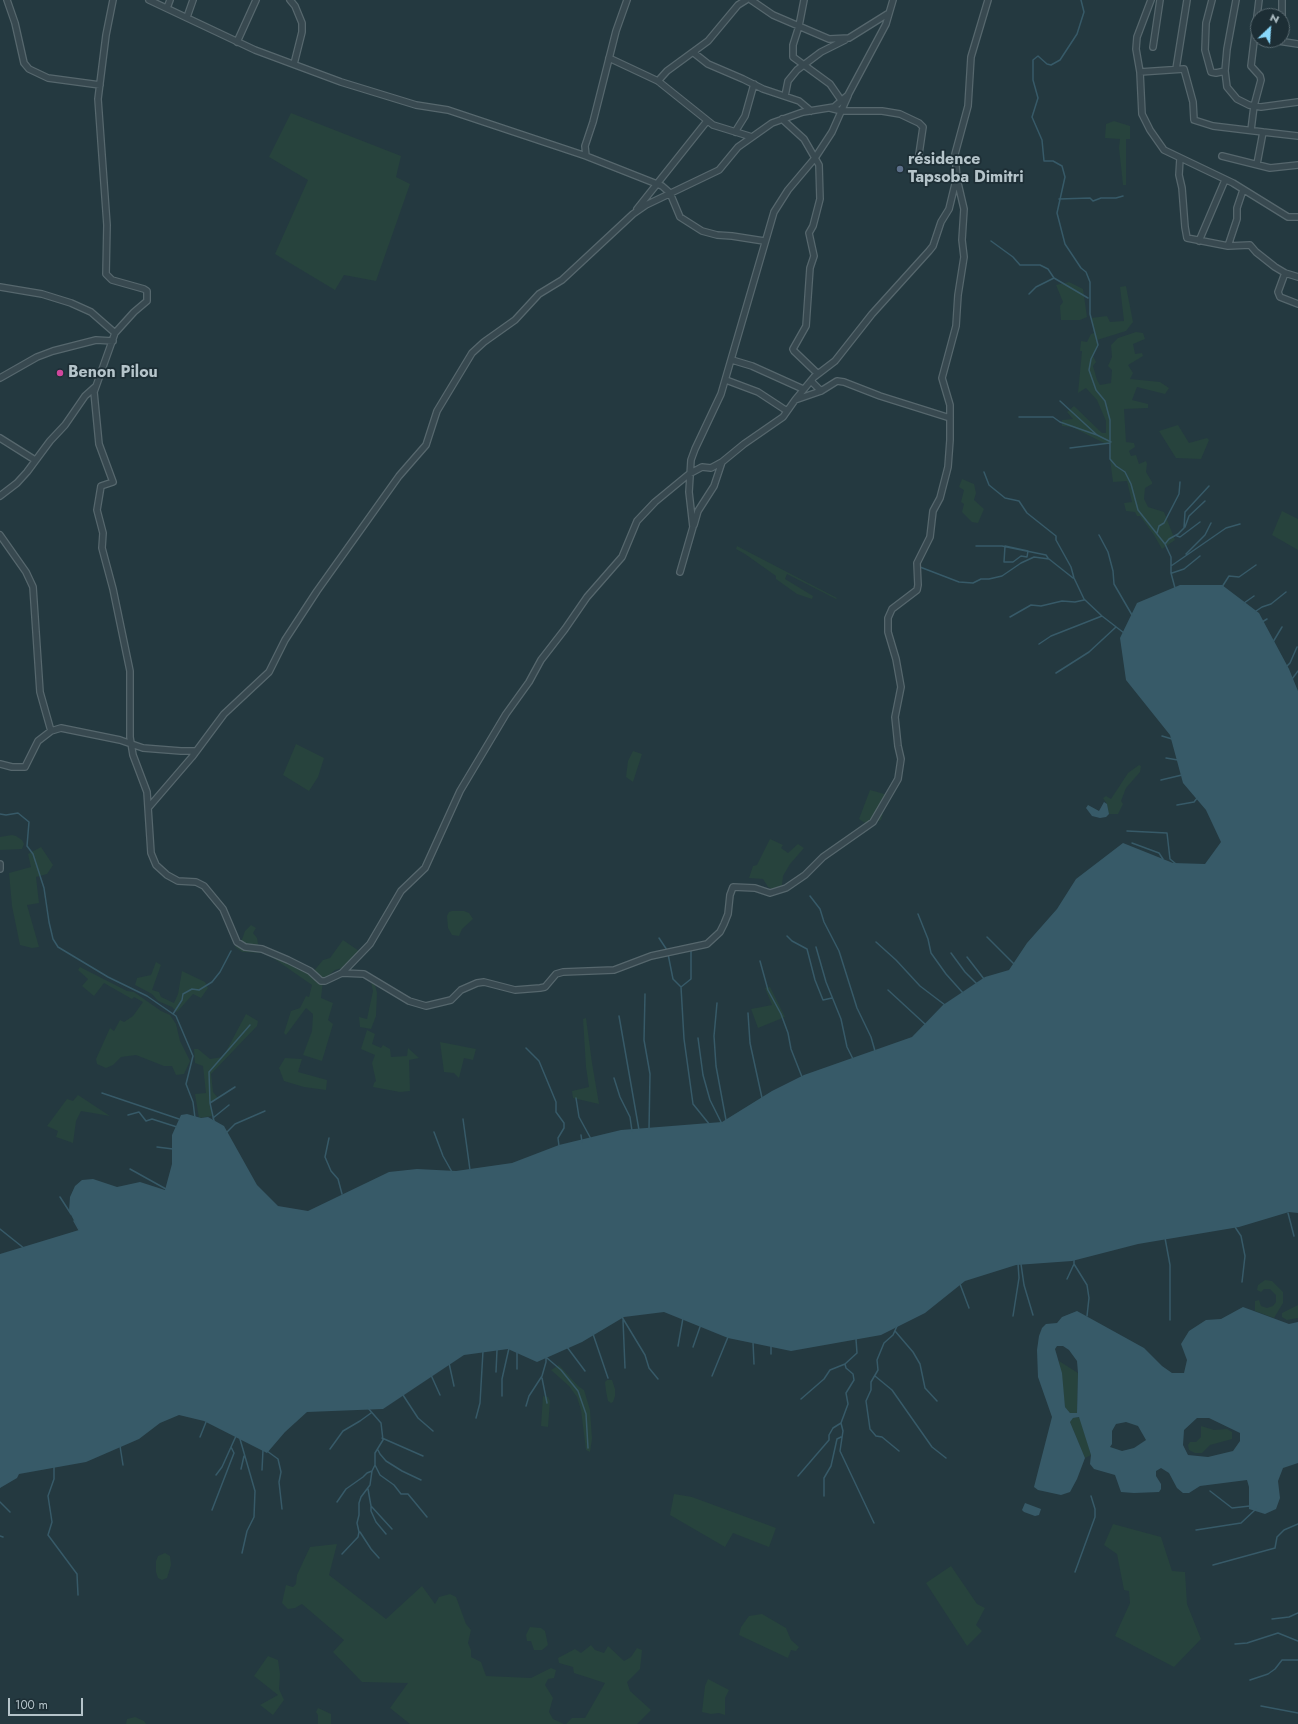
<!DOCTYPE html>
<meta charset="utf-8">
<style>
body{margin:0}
#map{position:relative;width:1298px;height:1724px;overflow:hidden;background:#243940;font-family:Jost,sans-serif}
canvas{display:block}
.north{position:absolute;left:1250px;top:8px;width:40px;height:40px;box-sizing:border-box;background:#1d2e35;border:1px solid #5a6a71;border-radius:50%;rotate:25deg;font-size:11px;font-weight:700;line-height:16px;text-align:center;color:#b5c4ca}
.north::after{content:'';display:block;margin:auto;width:14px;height:18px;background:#89d8fb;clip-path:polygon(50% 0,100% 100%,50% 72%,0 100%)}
.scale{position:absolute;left:8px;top:1698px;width:75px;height:18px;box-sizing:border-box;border:2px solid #b5c4ca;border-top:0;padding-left:5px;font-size:12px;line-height:14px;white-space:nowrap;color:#b5c4ca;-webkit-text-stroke:3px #1d2e35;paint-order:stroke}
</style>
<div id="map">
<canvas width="1298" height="1724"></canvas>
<div class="north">N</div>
<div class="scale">100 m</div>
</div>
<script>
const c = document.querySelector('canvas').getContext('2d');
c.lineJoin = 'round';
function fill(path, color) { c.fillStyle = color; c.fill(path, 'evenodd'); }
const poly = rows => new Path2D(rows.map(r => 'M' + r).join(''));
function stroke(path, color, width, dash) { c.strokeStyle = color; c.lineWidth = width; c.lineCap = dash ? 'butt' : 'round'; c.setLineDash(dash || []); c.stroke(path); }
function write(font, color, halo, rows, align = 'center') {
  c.font = font + ' Jost,sans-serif'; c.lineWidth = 3.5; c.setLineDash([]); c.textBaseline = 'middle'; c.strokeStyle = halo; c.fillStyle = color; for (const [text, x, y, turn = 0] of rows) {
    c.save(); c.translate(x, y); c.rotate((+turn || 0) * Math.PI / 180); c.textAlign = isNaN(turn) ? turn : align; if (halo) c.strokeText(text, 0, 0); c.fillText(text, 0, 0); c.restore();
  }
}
fill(poly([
 [291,113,401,156,396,177,410,184,376,281,344,275,335,290,275,254,308,180,269,157],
 [1114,121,1130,126,1130,139,1126,139,1126,185,1123,185,1119,148,1120,139,1105,138,1106,124],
 [1069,282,1083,289,1087,317,1080,320,1061,320,1060,306,1063,302,1056,285],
 [1126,286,1133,322,1126,331,1097,340,1098,345,1093,356,1096,362,1093,366,1097,380,1100,385,1111,383,1112,370,1108,366,1112,357,1111,345,1118,338,1136,332,1143,333,1145,339,1133,344,1135,354,1142,353,1143,356,1128,365,1133,373,1130,379,1160,382,1169,388,1165,394,1137,387,1132,400,1148,404,1148,408,1124,409,1126,442,1134,443,1135,447,1129,451,1131,456,1136,455,1139,464,1146,461,1147,464,1146,472,1152,482,1152,484,1145,488,1144,499,1148,507,1164,512,1175,540,1162,549,1154,535,1140,516,1137,516,1135,512,1126,511,1124,503,1132,502,1127,481,1113,482,1110,459,1111,444,1106,444,1072,427,1062,426,1062,420,1073,419,1067,412,1074,406,1102,433,1106,433,1106,421,1097,400,1086,388,1078,393,1082,351,1080,351,1081,341,1087,342,1091,334,1094,333,1091,318,1107,316,1110,322,1124,321,1120,287],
 [1178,425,1189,443,1207,438,1209,440,1201,459,1176,458,1159,431],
 [962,479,974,484,976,493,974,500,984,509,978,523,972,522,962,512,964,504,961,502,964,490,959,487],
 [1282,511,1298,519,1298,550,1272,535],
 [737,546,837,598,836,599,787,574,785,579,813,596,812,599,797,594,776,579,776,576,745,554,736,549],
 [296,744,324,758,318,777,309,791,283,775],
 [633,751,642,754,633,782,626,777,628,761],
 [1139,765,1141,766,1140,772,1126,788,1121,801,1123,804,1118,814,1109,814,1107,804,1103,798,1106,796,1111,799,1128,773],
 [870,790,888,795,881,820,868,825,859,819],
 [12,835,16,836,22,840,24,844,22,849,0,850,0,837],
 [770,839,783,845,781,848,788,853,798,844,804,848,790,864,783,876,782,885,774,890,768,887,763,879,749,878,753,866,757,865],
 [41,847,53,865,47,874,36,877,39,903,27,905,39,947,32,948,20,945,12,906,9,873,31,867,28,854],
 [452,911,464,911,469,913,473,919,462,929,459,936,452,935,448,928,447,916,449,912],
 [251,925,256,928,253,933,257,938,259,949,313,972,323,960,330,958,343,940,359,951,342,968,335,970,323,980,321,998,333,1003,328,1020,333,1024,322,1061,303,1055,312,1031,313,1014,306,1008,286,1035,284,1033,291,1011,300,1008,306,996,309,997,312,985,266,953,242,952,235,947,236,942,240,945,245,931],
 [156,962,161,965,152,990,159,992,161,997,174,1003,178,994,182,971,205,982,208,988,201,998,193,994,177,1012,172,1007,158,1001,152,994,135,985,137,978,151,975],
 [80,967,127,991,134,992,161,1011,170,1015,176,1024,180,1041,190,1061,184,1074,176,1075,172,1066,164,1066,136,1055,121,1057,113,1065,106,1068,97,1064,96,1059,110,1028,114,1031,120,1020,124,1022,133,1016,143,1002,134,997,132,999,104,983,94,996,82,986,88,979,78,970],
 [371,982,375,985,377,993,376,1016,371,1029,360,1027,359,1017,367,1019,373,991],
 [770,987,785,1017,758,1028,751,1009,772,1005,765,988],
 [246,1014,258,1021,257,1026,211,1074,213,1092,218,1098,210,1103,212,1116,199,1118,195,1094,206,1093,203,1066,195,1063,194,1049,198,1049,210,1059,223,1057],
 [586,1018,592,1063,599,1104,573,1098,572,1091,589,1087,586,1067,583,1019],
 [367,1030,375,1034,372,1044,381,1048,383,1045,390,1049,391,1057,407,1056,408,1048,419,1058,409,1060,410,1091,400,1092,373,1087,374,1083,376,1081,372,1063,375,1055,361,1049],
 [440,1042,476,1049,473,1060,464,1058,459,1078,454,1073,444,1072],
 [285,1058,302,1059,298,1072,327,1080,326,1090,304,1087,284,1081,279,1068],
 [78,1095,110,1116,81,1111,76,1121,73,1143,56,1137,58,1131,47,1126,67,1099,73,1101],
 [1265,1280,1272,1281,1283,1292,1283,1303,1274,1318,1255,1311,1255,1301,1259,1300,1261,1306,1267,1308,1273,1306,1276,1302,1276,1295,1270,1289,1264,1289,1261,1292,1257,1290,1258,1285],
 [1298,1305,1298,1318,1287,1320,1282,1317,1282,1313],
 [1059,1361,1078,1373,1077,1413,1070,1413,1065,1407],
 [559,1365,578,1386,584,1390,590,1410,592,1439,590,1452,586,1450,581,1410,577,1397,569,1386,551,1370],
 [607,1380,612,1380,615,1389,615,1396,613,1402,611,1403,608,1401,606,1391,605,1382],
 [543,1396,548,1397,550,1401,548,1427,541,1426],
 [1080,1417,1091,1455,1085,1458,1070,1422,1073,1418],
 [1201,1426,1214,1430,1227,1429,1232,1432,1232,1439,1210,1445,1202,1453,1195,1453,1189,1450,1188,1445,1190,1442,1196,1442,1201,1437],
 [674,1494,692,1497,776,1528,769,1547,733,1533,725,1547,670,1515],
 [1113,1524,1161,1537,1172,1571,1185,1572,1187,1604,1201,1639,1174,1667,1115,1636,1130,1603,1129,1591,1124,1590,1117,1554,1104,1545],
 [337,1544,329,1575,386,1619,422,1586,435,1604,439,1597,450,1594,456,1597,466,1624,471,1630,468,1643,471,1650,471,1657,481,1662,486,1676,531,1678,551,1668,556,1670,554,1678,548,1679,545,1685,553,1698,549,1712,553,1719,564,1724,410,1724,390,1708,408,1683,362,1682,333,1652,344,1640,302,1604,295,1608,288,1609,282,1603,286,1585,293,1587,296,1584,297,1575,310,1547],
 [165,1553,170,1556,171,1565,167,1578,162,1580,158,1578,156,1572,156,1561,158,1556],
 [951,1566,977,1604,985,1608,976,1625,982,1631,967,1646,926,1583],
 [762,1614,786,1628,791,1640,799,1647,796,1651,791,1650,788,1658,739,1635,741,1627,749,1616],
 [530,1627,541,1628,545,1631,548,1645,542,1650,534,1650,531,1641,527,1641,526,1635],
 [591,1645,595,1650,604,1653,608,1646,624,1661,631,1657,637,1648,642,1650,640,1669,627,1682,630,1691,651,1710,637,1724,566,1724,572,1718,585,1718,605,1683,574,1673,573,1667,559,1663,558,1658,575,1649,581,1653],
 [268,1656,278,1660,280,1674,279,1689,284,1700,273,1715,260,1705,278,1695,254,1676],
 [708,1679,729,1690,725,1698,725,1715,719,1713,711,1714,702,1712,705,1686],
 [318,1708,331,1714,331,1724,318,1724,318,1715,316,1712],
 [135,1717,144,1721,146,1724,126,1724,127,1719]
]), '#27433d');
fill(poly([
 [1180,585,1222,585,1259,613,1289,669,1298,691,1298,1213,1289,1212,1239,1227,1138,1244,1072,1261,1016,1265,965,1281,925,1313,881,1335,791,1351,728,1338,664,1312,624,1317,582,1342,537,1362,508,1349,464,1355,383,1409,307,1412,285,1432,267,1453,204,1421,179,1415,160,1423,139,1439,86,1462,19,1474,17,1478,0,1488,0,1254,79,1230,69,1211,70,1197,75,1186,82,1180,93,1179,117,1187,140,1182,165,1190,172,1164,172,1135,181,1115,187,1114,201,1118,208,1117,224,1126,257,1185,278,1206,308,1211,389,1172,417,1169,456,1171,512,1163,559,1145,621,1130,722,1122,772,1091,804,1075,912,1037,943,1005,985,977,1009,970,1027,943,1057,909,1076,879,1123,843,1173,863,1205,864,1221,842,1206,810,1183,783,1170,735,1126,680,1120,638,1137,603],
 [1104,802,1107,804,1109,814,1106,817,1100,818,1092,816,1086,808,1088,805,1099,811],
 [1243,1307,1289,1324,1298,1322,1298,1463,1283,1468,1278,1481,1280,1498,1276,1509,1265,1514,1249,1509,1249,1487,1247,1480,1200,1486,1189,1493,1183,1493,1177,1488,1169,1473,1161,1468,1156,1471,1156,1476,1161,1484,1161,1489,1159,1492,1134,1493,1121,1492,1115,1475,1094,1469,1090,1464,1091,1455,1079,1417,1073,1418,1070,1422,1085,1458,1077,1479,1070,1492,1061,1495,1038,1490,1034,1487,1052,1417,1038,1377,1037,1350,1039,1336,1042,1328,1046,1324,1057,1323,1062,1317,1077,1311,1144,1348,1162,1366,1172,1373,1184,1373,1187,1360,1181,1344,1189,1331,1206,1320,1221,1319],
 [1057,1346,1063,1346,1069,1350,1077,1361,1078,1373,1077,1413,1070,1413,1065,1407,1062,1373,1055,1349],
 [1197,1418,1209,1418,1240,1433,1240,1441,1233,1451,1208,1457,1188,1455,1183,1445,1184,1430],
 [1126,1422,1138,1426,1146,1440,1134,1448,1122,1451,1110,1447,1112,1444,1112,1431,1116,1424],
 [1025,1503,1041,1509,1039,1515,1035,1516,1024,1512,1022,1510]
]), '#375a68');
stroke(poly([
 [1081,0,1084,12,1077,34,1060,60,1051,65,1047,64,1038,56,1033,60,1033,80,1038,98,1032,117,1042,140,1044,161,1053,161,1062,166,1065,177,1057,213,1065,244,1081,268,1086,272,1090,282,1090,314,1098,345,1091,359,1089,370,1096,390,1105,401,1110,420,1110,459,1116,466,1125,472,1131,484,1138,510,1165,544,1171,557,1171,573,1175,588],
 [1059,199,1090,198,1093,201,1101,198,1116,198,1123,196],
 [991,241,1013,257,1020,265,1040,265,1048,269,1054,278,1088,298],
 [1029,294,1036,287,1054,278],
 [1060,401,1097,435,1111,442],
 [1019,417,1053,417,1060,422,1097,435],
 [1070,448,1110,443],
 [984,472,989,485,1005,498,1019,501,1027,513,1056,536,1056,540,1071,567,1074,578,1084,599,1102,616,1124,633],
 [1185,527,1189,516,1205,501],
 [1157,533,1159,526,1164,523,1179,494,1180,482],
 [1099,535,1108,552,1113,571,1114,584,1132,615],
 [1177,536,1180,537,1200,522],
 [1165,544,1169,539,1178,534,1184,528,1185,512,1209,486],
 [976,546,1002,546,1046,555,1048,558],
 [1005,546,1028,551,1027,557,1021,556,1013,562,1004,562,1005,546],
 [1186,554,1205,535,1211,523],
 [1171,566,1226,528,1240,524],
 [920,567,959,582,973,583,981,579,989,579,1002,576,1021,563,1034,557,1049,559,1073,578],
 [1172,573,1184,569,1200,556],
 [1222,587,1229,576,1239,577,1256,565],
 [1244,603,1254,596],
 [1256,611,1262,607,1271,604,1286,592],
 [1010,617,1031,605,1041,606,1062,601,1075,602,1084,600],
 [1262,622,1267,619],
 [1273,642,1282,627],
 [1039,644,1051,636,1102,616],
 [1287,666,1290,663,1297,647],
 [1056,673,1089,652,1116,627],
 [1292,679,1298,671],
 [1162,736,1172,739],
 [1166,758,1178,760],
 [1161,780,1182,775],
 [1177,805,1194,802,1198,797],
 [0,814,6,815,18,813,29,822,27,846,33,854,44,888,49,922,53,939,58,947,108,977,147,996,176,1016,193,1056,186,1084,193,1102,195,1118],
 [1127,831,1167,833,1170,859,1176,864],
 [1132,843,1159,853,1163,859],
 [810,896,820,909,824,922,839,951,857,1008,871,1037,875,1051],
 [918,914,928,939,931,953,946,974,963,993],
 [787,936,792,941,807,949,815,980,823,1000,832,998],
 [987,937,1014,964],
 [659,938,667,950],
 [876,942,896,960,920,986,945,1005],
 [816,947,826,982,841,1019,847,1047,853,1059],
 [951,953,965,972,977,984],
 [668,954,673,979,681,987,684,1039,693,1104,710,1125],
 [967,957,984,979],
 [760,961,768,990,781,1014,788,1033,791,1049,802,1077],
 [681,987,691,979,691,951],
 [888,990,926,1025],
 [645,994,644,1040,650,1074,649,1129],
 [717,1003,714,1036,716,1066,726,1120],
 [748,1013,750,1043,762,1098],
 [173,1014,182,1000,183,994,192,989,199,990,212,982,220,972,231,951],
 [619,1016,639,1130],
 [698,1038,703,1075,710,1100,722,1124],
 [526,1048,539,1061,556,1102,556,1112,564,1123,564,1128,558,1138,559,1146],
 [614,1078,620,1097,630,1117,632,1131],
 [102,1093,179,1119],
 [576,1098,579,1117,591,1139],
 [210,1103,235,1087],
 [128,1115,139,1112,146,1121,152,1119,177,1127],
 [213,1118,229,1105],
 [463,1119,470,1170],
 [214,1121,210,1103,209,1072,250,1025],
 [434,1132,443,1156,452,1172],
 [226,1133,235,1124,265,1111],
 [581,1135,582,1142],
 [329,1138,325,1157,331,1171,338,1179,342,1194],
 [157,1147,173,1149],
 [130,1169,166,1189],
 [60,1197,71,1214],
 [1288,1213,1294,1236],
 [74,1221,79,1230],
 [1235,1227,1241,1236,1245,1256,1242,1282],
 [0,1229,25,1249],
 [1165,1238,1170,1265,1170,1320],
 [1074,1260,1074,1264,1087,1285,1089,1298,1087,1316],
 [1021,1264,1024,1285,1033,1315],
 [1067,1279,1074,1264],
 [960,1284,969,1308],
 [1013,1316,1019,1278,1018,1263],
 [622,1317,645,1355,649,1368,658,1379],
 [623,1320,625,1368],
 [897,1326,893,1335,884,1343,877,1360,878,1370,871,1382,871,1390,866,1401,870,1429,876,1436,882,1437,899,1451],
 [895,1331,913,1352,920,1364,925,1388,937,1401],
 [593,1334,608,1378],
 [753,1342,754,1364],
 [678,1346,683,1318],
 [567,1347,585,1371],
 [693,1347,701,1324],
 [517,1351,517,1369],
 [771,1354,771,1346],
 [547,1358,561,1370,578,1391,586,1414,588,1448],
 [449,1363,454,1386],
 [496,1372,497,1350],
 [431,1375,440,1395],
 [712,1376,728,1337],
 [875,1376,892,1390,932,1447,946,1458],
 [542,1378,547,1403],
 [403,1395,418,1418,433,1431],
 [502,1396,502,1379,509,1348],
 [801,1399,824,1379,830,1370,845,1364],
 [526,1406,529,1396,542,1376,546,1362,546,1357],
 [476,1418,480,1403,483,1351],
 [841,1423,843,1431,840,1451,874,1523],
 [200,1437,206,1422],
 [382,1438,423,1456],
 [240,1439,255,1491,254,1517,247,1531,242,1553],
 [120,1446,123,1465],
 [330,1449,343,1431,360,1421,371,1413],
 [378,1450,380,1454,386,1461,402,1471,421,1480],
 [267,1451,278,1459,281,1472,279,1482,282,1509],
 [375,1465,380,1475,394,1485,401,1494,408,1494,427,1517],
 [54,1467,54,1479,48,1496,52,1522,48,1535,77,1574,78,1595],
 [241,1469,244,1456],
 [262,1470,263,1450],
 [216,1475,222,1467,236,1436],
 [798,1476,829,1440,829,1435,833,1428,841,1423,848,1404,846,1393,854,1380,853,1374,846,1368,845,1364,857,1353,856,1339],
 [368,1489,371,1506,392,1529],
 [1210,1491,1232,1508,1250,1506],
 [824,1496,824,1478,831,1466,837,1439,841,1437],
 [0,1502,10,1512],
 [337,1502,346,1489,363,1477,367,1473,372,1471],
 [371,1507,371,1511,376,1522,386,1534],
 [212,1510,234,1453,231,1447],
 [1196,1530,1241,1523,1256,1509],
 [360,1532,371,1549,379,1558],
 [0,1536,3,1537],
 [342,1554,358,1537,359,1532,357,1523,359,1515,359,1503,361,1497,370,1485,372,1471,375,1465,375,1453,383,1440,381,1423,368,1408],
 [1213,1565,1275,1548,1277,1537,1284,1530,1298,1524],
 [1075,1572,1095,1517,1095,1509,1091,1496],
 [1272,1619,1289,1617,1298,1613],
 [1235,1644,1247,1643,1278,1633,1298,1641],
 [1250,1680,1268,1674,1275,1669,1282,1660,1298,1660],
 [1261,1706,1298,1713]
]), '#375a68', 1.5);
const minor = poly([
 [7,0,15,23,24,63,29,69,48,78,100,85],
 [113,0,106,35,98,99,107,225,106,274,112,280,144,289,147,291,147,301,134,312,115,333],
 [149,0,255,50,341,82,416,105,448,110,586,156],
 [290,0,295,6,302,23,302,32,294,64],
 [627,0,616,31,593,122,585,146,586,156,662,186,670,193,680,217,702,231,717,235,732,236,764,241],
 [751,0,773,15,829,39,849,38,889,13],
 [804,0,799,26,793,45,793,57,830,84,841,100],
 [1151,0,1137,37,1136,49,1140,72,1142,114,1150,130,1164,150,1233,183,1288,217,1298,217],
 [1212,0,1206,23,1205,50,1211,72,1216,73,1225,71],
 [1236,0,1227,49,1225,71,1227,87,1237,99,1249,105,1261,107,1298,102],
 [167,8,170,0],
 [1282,16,1282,0],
 [187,17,193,0],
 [1272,40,1298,44],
 [237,42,256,0],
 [1153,47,1160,0],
 [694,53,708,64,743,79,763,89,799,101,811,111],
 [609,58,658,81,713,125,752,137],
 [1176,69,1187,0],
 [1140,72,1184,69,1193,102,1194,120,1213,126,1263,132,1257,164],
 [658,81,667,71,708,41,738,5,746,0],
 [785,96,788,81,797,70,821,52,845,40],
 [830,108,842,111,882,111,900,114,919,123,923,127,918,161],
 [782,119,804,139,819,165,820,199,813,226,809,233,814,256,810,268,806,326,793,349,794,351,818,374],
 [1251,130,1254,106,1261,80,1260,76,1251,66,1259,0],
 [735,132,745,116,754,84],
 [1263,132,1298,136],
 [1222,156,1270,168,1298,165],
 [1180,158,1179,175,1182,188,1185,227,1187,238,1228,246,1250,245,1256,252,1275,267,1285,273,1278,292,1280,297,1298,304],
 [637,209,707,121],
 [1199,241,1225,180],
 [1228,246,1237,219,1237,208,1243,190],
 [1285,273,1298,277],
 [0,287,42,294,71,303,91,312,115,333,94,392,99,444,113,482,101,486,97,510,103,533,102,548,113,589,130,671,130,737,133,755,147,792,151,853,156,865,167,875,178,881,196,882,204,886,223,909,237,942,245,947,262,949,288,960,310,971,321,981,325,981,342,973,364,974,409,1001,426,1006,451,1000,461,990,477,983,484,982,515,990,540,988,545,987,556,974,563,972,614,970,651,956,707,944,720,932,724,924,728,914,730,895,733,887,755,888,770,893,786,888,805,875,823,857,873,822,898,779,901,759,898,746,895,717,901,687,896,659,888,632,888,618,892,609,917,590,918,585,917,563,930,537,933,511,940,498,948,467,950,440,950,405,942,378,956,326,958,295,964,257,962,240,964,209,957,179,955,154,968,106,971,57,988,0],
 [732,360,752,366,803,389],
 [0,378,37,357,53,351,96,340,113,341],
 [726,380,758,392,787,411],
 [811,381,821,391],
 [795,400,814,377,835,361,872,314,929,251,933,246,941,222,949,209,956,180],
 [0,438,35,460],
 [0,496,17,483,27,472,50,441,65,425,85,396,95,387],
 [694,525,698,511,714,486,722,462],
 [0,535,26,572,33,587,40,692,51,731],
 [680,572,693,527,689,492,691,460,695,449,721,394,774,212,788,190,815,158,832,132,848,96],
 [0,764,12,767,25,767,38,741,51,731,61,728,120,740,143,748,181,751,196,751],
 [149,807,192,757,224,714,269,672,285,640,317,591,399,476,426,445,437,411,472,353,484,342,515,320,539,294,562,280,633,214,646,205,719,170,738,147,772,123,803,112,834,107,848,95,886,24,893,0],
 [0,864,0,869],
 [342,973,370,944,401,891,425,868,460,791,506,714,529,682,541,660,565,629,587,597,622,557,637,521,655,502,689,474,702,467,711,468,722,462,744,444,783,417,795,400,821,391,837,381,844,382,880,396,950,418]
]);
stroke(minor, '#56676d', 8);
stroke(minor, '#384950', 5.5);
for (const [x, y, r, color] of [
 [900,169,4,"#5c6f8a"],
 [60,373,4,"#d1479c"]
]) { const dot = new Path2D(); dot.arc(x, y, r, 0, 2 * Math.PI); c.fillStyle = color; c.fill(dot); stroke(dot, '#1d2e35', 1.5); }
write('bold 16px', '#b5c4ca', '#1d2e35', [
 ["résidence",908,160],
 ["Tapsoba Dimitri",908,178],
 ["Benon Pilou",68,373]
], 'left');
</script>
